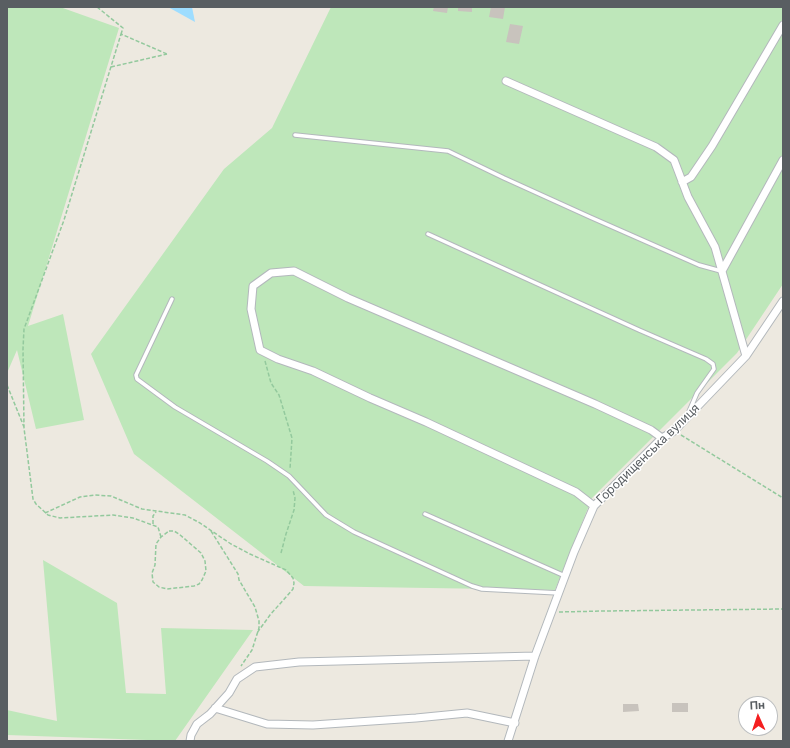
<!DOCTYPE html>
<meta charset="utf-8">
<style>
body{margin:0}
#map{position:relative;width:790px;height:748px;overflow:hidden;background:#ede9e0;font-family:Inter,sans-serif}
canvas{display:block}
.frame{position:absolute;inset:0;border:8px solid #595e62;pointer-events:none}
.north{position:absolute;left:738px;top:696px;width:40px;height:40px;box-sizing:border-box;background:#fff;border:1px solid #bdbfc0;border-radius:50%;rotate:357deg;font-size:11px;font-weight:700;line-height:16px;text-align:center;color:#595e62}
.north::after{content:'';display:block;margin:auto;width:14px;height:18px;background:#f41f20;clip-path:polygon(50% 0,100% 100%,50% 72%,0 100%)}
</style>
<div id="map">
<canvas width="790" height="748"></canvas>
<div class="frame"></div>
<div class="north">Пн</div>
</div>
<script>
const c = document.querySelector('canvas').getContext('2d');
c.lineJoin = 'round';
function fill(path, color) { c.fillStyle = color; c.fill(path, 'evenodd'); }
const poly = rows => new Path2D(rows.map(r => 'M' + r).join(''));
function stroke(path, color, width, dash) { c.strokeStyle = color; c.lineWidth = width; c.lineCap = dash ? 'butt' : 'round'; c.setLineDash(dash || []); c.stroke(path); }
function write(font, color, halo, rows, align = 'center') {
  c.font = font + ' Inter,sans-serif'; c.lineWidth = 3; c.setLineDash([]); c.textBaseline = 'middle'; c.strokeStyle = halo; c.fillStyle = color; for (const [text, x, y, turn = 0] of rows) {
    c.save(); c.translate(x, y); c.rotate((+turn || 0) * Math.PI / 180); c.textAlign = isNaN(turn) ? turn : align; if (halo) c.strokeText(text, 0, 0); c.fillText(text, 0, 0); c.restore();
  }
}
fill(poly([
 [7,7,60,7,119,28,28,326,63,314,84,420,36,429,17,350,7,373],
 [331,7,783,7,783,284,737,353,592,498,555,590,304,586,134,454,91,354,224,169,272,128],
 [43,560,117,603,126,693,166,694,161,628,253,630,175,741,7,735,7,710,57,721]
]), '#bee7ba');
fill(poly([
 [168,7,192,7,195,22]
]), '#9eddff');
fill(poly([
 [434,7,448,7,447,13,433,11],
 [458,7,472,7,472,12,458,11],
 [491,7,505,7,503,19,489,17],
 [510,24,523,26,519,44,506,42],
 [672,703,688,703,688,712,672,712],
 [623,704,638,704,639,711,623,712]
]), '#c8c3bd');
const lane = poly([
 [295,135,448,151,504,178,590,217,699,265,721,271],
 [428,234,639,330,706,359,713,364,714,369,697,393,688,414],
 [172,299,136,375,137,379,175,407,267,461,289,476,326,515,354,532,472,586,482,589,559,593],
 [425,514,565,576]
]);
const street = poly([
 [506,81,656,147,674,160,688,197,715,247,746,356],
 [682,182,691,177,712,146,783,25],
 [722,271,783,160],
 [594,506,576,492,426,422,370,398,313,371,278,359,260,350,251,309,253,286,271,273,294,271,348,298,595,404,651,430,662,438],
 [215,708,267,724,313,725,416,718,467,713,515,723],
 [190,741,191,735,197,724,210,714,229,693,237,679,255,667,299,662,535,656],
 [508,741,535,656,574,552,594,506,662,438,674,431,746,356,783,301]
]);
stroke(lane, '#b3b8bc', 5.5);
stroke(street, '#b3b8bc', 9);
stroke(poly([
 [97,7,123,28,121,34],
 [111,67,167,54],
 [265,361,271,383,279,395,292,438,290,469],
 [7,385,24,427],
 [681,435,783,498],
 [45,513,80,497,95,495,111,496,142,509,185,515,200,523,231,544,250,554,286,570,293,578,294,583,293,589,270,615,257,633],
 [153,524,153,516,156,512],
 [169,531,174,531,179,534,201,553,205,561,206,571,202,580,199,584,194,586,167,589,159,587,153,582,152,573,155,565,156,544,161,537,169,531],
 [211,531,238,574,239,580,255,607,259,621,259,628,252,650,241,666],
 [161,537,158,527,133,518,113,515,60,518,48,515,36,504,33,499,24,428,23,349,24,329,64,220,121,34,167,54],
 [281,553,286,534,294,510,295,498,293,490],
 [559,612,604,611,783,609]
]), '#93c99d', 1.5, [4, 2]);
stroke(lane, '#fff', 3.5);
stroke(street, '#fff', 7);
write('12px', '#595e62', '#fff', [
 ["Городищенська вулиця",648,454,-44]
]);
</script>
